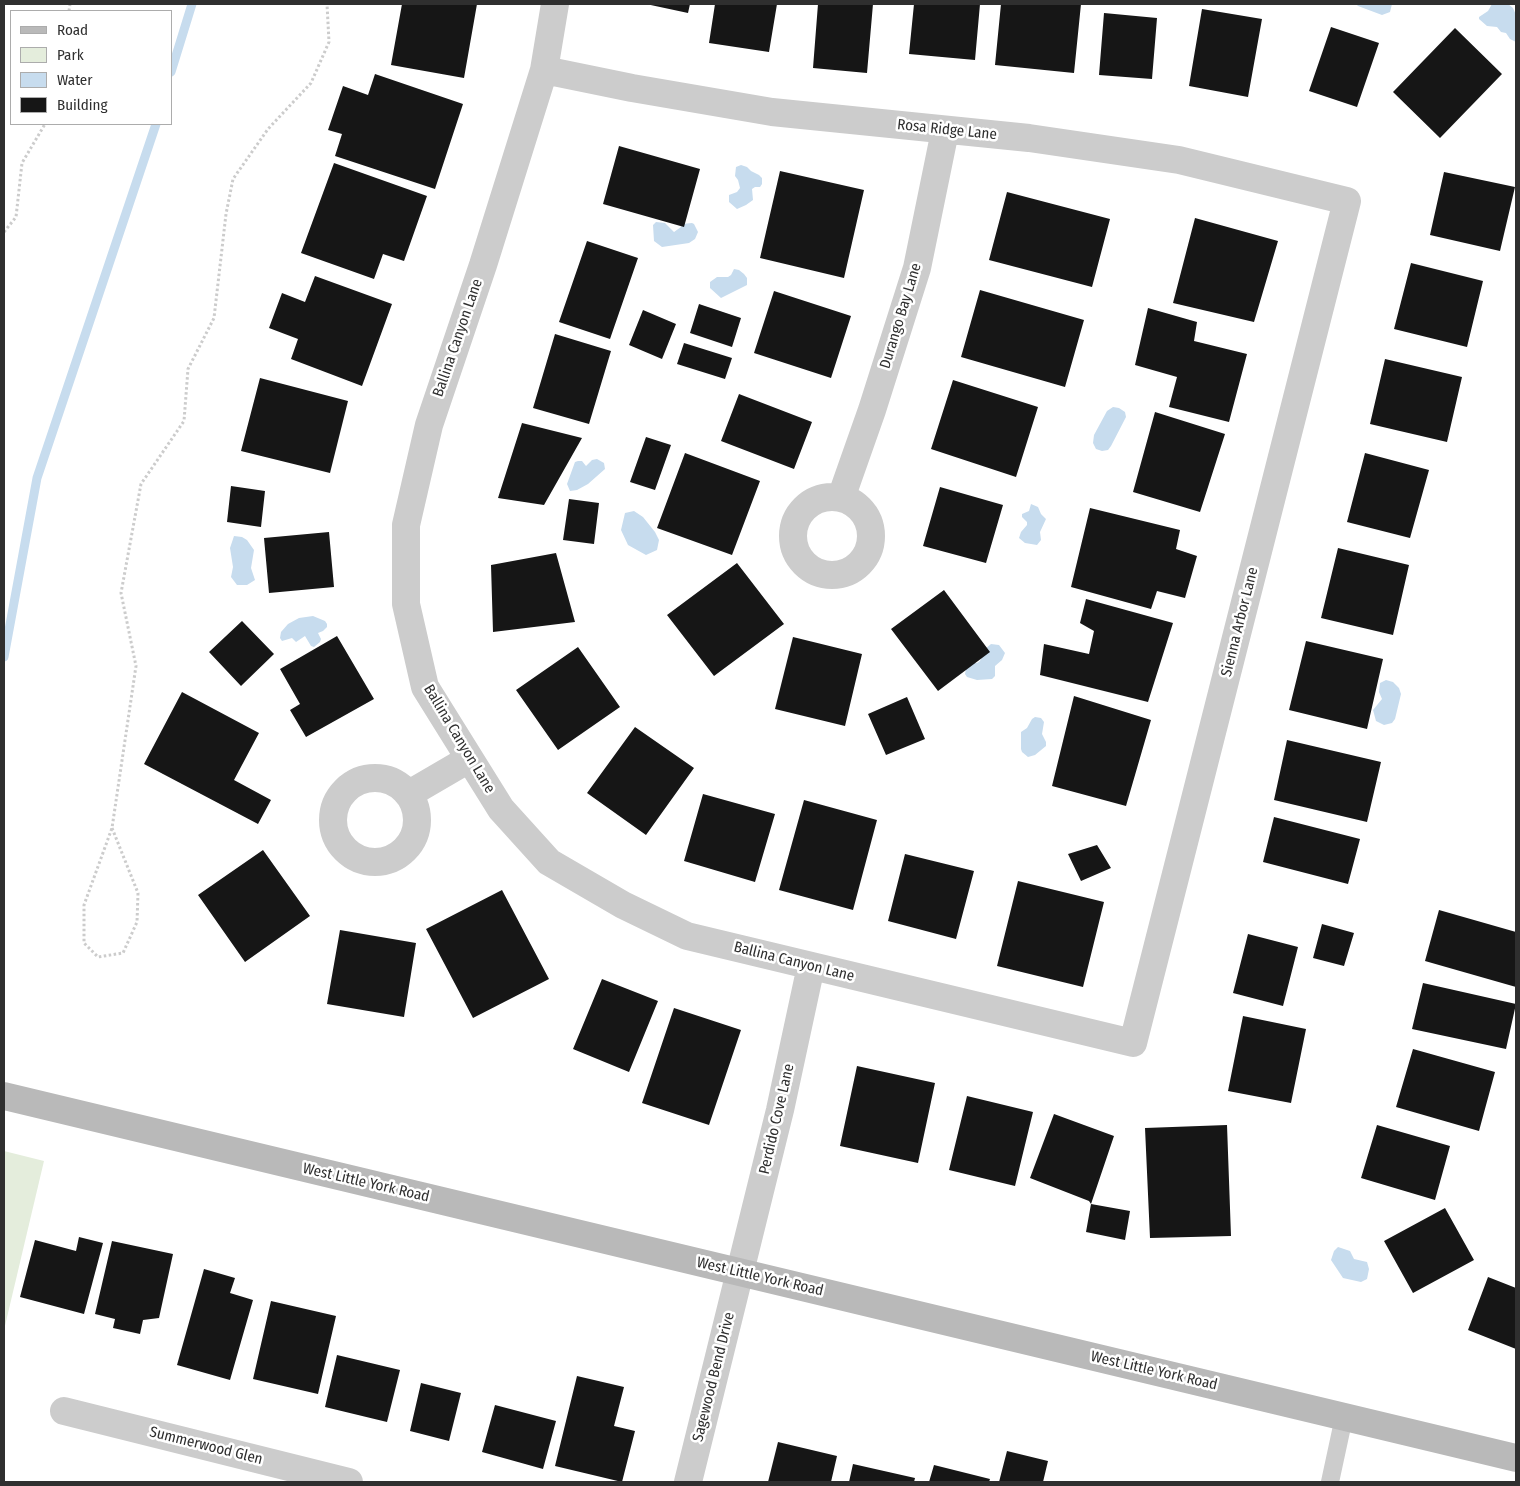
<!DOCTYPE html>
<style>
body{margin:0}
#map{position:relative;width:1520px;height:1486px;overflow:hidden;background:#fff;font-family:"Fira Sans Condensed",sans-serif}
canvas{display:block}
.frame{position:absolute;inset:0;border:5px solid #2f2f2f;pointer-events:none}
.legend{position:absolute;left:10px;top:10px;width:162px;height:115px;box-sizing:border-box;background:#fff;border:1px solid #acacac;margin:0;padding:6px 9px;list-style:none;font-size:15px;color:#2f2f2f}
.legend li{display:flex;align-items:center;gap:10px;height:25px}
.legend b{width:25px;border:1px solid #acacac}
</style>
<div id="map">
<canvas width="1520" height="1486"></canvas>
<div class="frame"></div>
<ul class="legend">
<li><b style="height:6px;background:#b9b9b9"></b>Road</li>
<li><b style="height:14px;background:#e4eddc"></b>Park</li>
<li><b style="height:14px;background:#c7dcee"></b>Water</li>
<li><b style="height:14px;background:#161616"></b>Building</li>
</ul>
</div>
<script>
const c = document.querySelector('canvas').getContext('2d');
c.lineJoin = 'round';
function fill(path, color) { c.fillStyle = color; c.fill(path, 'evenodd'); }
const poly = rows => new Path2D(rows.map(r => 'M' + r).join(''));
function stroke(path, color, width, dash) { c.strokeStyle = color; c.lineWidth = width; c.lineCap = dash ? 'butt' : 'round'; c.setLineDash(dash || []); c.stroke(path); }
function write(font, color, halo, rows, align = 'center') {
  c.font = font + ' "Fira Sans Condensed",sans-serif'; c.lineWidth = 5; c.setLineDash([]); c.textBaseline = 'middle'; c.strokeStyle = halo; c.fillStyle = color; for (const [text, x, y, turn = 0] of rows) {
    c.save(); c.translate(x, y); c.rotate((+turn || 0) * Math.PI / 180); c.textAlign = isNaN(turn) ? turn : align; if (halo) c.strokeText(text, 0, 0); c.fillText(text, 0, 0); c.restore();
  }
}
fill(poly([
 [4,1151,44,1161,4,1330]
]), '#e4eddc');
fill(poly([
 [1356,4,1392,4,1390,12,1382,15,1358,6],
 [1492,4,1508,4,1513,8,1516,15,1516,42,1510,39,1506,33,1501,32,1497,27,1487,26,1479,19,1479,17,1488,11],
 [741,165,747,167,751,171,759,175,762,178,762,184,760,187,755,187,752,189,753,200,746,205,737,209,729,202,729,195,737,192,740,188,738,180,735,176,736,167],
 [656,222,665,223,674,232,681,227,682,224,692,223,694,224,698,232,695,239,689,243,662,247,654,241,653,225],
 [734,269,739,270,744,274,747,278,747,285,721,298,710,288,710,282,717,277,728,277,731,275],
 [1113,407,1119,408,1125,412,1126,417,1111,446,1108,450,1102,451,1096,449,1093,443,1094,435,1107,411],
 [597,459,604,463,605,469,588,484,577,490,570,491,567,484,575,462,578,461,582,461,586,466,592,460],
 [1031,504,1038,507,1041,514,1046,519,1040,532,1041,540,1037,545,1025,543,1019,538,1021,532,1027,525,1027,522,1022,517,1022,514,1029,511],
 [634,511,643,517,655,532,659,540,657,550,646,555,628,545,621,530,625,513],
 [234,536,242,537,247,540,254,550,251,568,255,580,247,585,237,585,231,577,233,567,230,548],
 [313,616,325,621,327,624,327,627,323,631,318,633,321,639,320,642,314,647,311,646,305,636,296,642,292,638,282,641,280,638,281,632,288,624,299,618],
 [991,644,999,645,1005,653,1002,660,995,666,995,676,992,679,977,680,967,677,965,674,966,669,973,663,977,663,980,661,985,649],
 [1386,680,1393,682,1399,688,1401,694,1395,719,1392,723,1384,725,1376,721,1373,710,1382,699,1379,692,1380,683],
 [1035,717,1041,718,1044,722,1042,734,1046,742,1046,746,1035,755,1028,757,1022,752,1021,749,1021,732,1027,728,1032,719],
 [1338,1247,1350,1251,1354,1259,1367,1262,1369,1269,1367,1279,1361,1282,1343,1278,1331,1260,1334,1251]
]), '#c7dcee');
stroke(poly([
 [171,72,192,4],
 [4,657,37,478,156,124]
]), '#c7dcee', 9);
fill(poly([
 [402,4,477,4,464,78,391,65],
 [646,4,690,4,688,13],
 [715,4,777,4,769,52,709,43],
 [818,4,873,4,867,73,813,68],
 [914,4,980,4,975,60,909,54],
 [1001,4,1081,4,1074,73,995,65],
 [1202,9,1262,19,1248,97,1189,86],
 [1104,13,1157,18,1152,79,1099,75],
 [1331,27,1379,43,1357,107,1309,91],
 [1455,28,1502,74,1440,138,1393,92],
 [375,74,463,104,435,189,335,156,342,134,328,130,343,86,368,95],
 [619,146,700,169,684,227,603,204],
 [334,163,427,196,404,261,383,254,374,279,301,253],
 [780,171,864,190,844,278,760,258],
 [1444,172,1515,187,1500,251,1430,235],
 [1007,192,1110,219,1092,287,989,260],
 [1195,218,1278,241,1254,322,1173,303],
 [587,241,638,258,610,339,559,322],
 [1411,263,1483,281,1467,347,1394,329],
 [315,276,392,304,362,386,291,359,298,339,269,328,282,293,305,302],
 [980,290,1084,320,1065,387,961,357],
 [774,291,851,316,831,378,754,353],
 [699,304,741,318,732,347,690,333],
 [1148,308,1197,322,1194,341,1247,354,1229,422,1169,407,1177,377,1135,365],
 [643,310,676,324,662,359,629,345],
 [555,334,611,351,589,424,533,408],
 [684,343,732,358,725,379,677,364],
 [1385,359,1462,377,1447,442,1370,424],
 [260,378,348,401,330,473,241,451],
 [953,380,1038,407,1016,477,931,449],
 [739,394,812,422,794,469,721,441],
 [1155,412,1225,434,1200,512,1133,492],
 [522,423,582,438,544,505,498,498],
 [646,437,671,445,655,490,630,482],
 [685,453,760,481,732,555,657,528],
 [1365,453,1429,470,1410,538,1347,522],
 [231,486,265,491,261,527,227,522],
 [940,487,1003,505,986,563,923,546],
 [569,499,599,503,594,544,563,540],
 [1090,508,1180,530,1176,549,1197,556,1185,598,1157,591,1151,609,1071,587],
 [329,532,334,587,269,593,264,538],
 [1338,548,1409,565,1393,635,1321,618],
 [556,553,575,622,493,632,491,565],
 [737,563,784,624,714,676,667,615],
 [944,590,990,652,938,691,891,629],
 [1086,599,1173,623,1148,702,1040,675,1044,644,1089,654,1094,631,1080,623],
 [242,621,274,654,241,686,209,652],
 [337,636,374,699,306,737,290,710,300,704,280,669],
 [793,637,862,654,845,726,775,709],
 [1306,641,1383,659,1367,729,1289,710],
 [578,647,620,707,558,750,516,690],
 [182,692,259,733,234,780,271,800,258,824,144,764],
 [1074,696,1151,720,1126,806,1052,786],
 [907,697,925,739,886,755,868,714],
 [635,727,694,768,646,835,587,793],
 [1287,740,1381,762,1367,822,1274,800],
 [703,794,775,814,755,882,684,861],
 [804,800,877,820,853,910,779,890],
 [1274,817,1360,839,1348,884,1263,862],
 [1097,845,1111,868,1081,881,1068,854],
 [263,850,310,916,245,962,198,895],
 [905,854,974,871,956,939,888,921],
 [1018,881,1104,902,1083,987,997,966],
 [502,890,549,979,473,1018,426,929],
 [1439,910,1516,932,1516,987,1425,961],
 [1322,924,1354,933,1344,966,1313,958],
 [340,930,416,943,404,1017,327,1004],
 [1248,934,1298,947,1283,1006,1233,993],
 [602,979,658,1001,629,1072,573,1049],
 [1423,983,1516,1004,1506,1049,1412,1029],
 [674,1008,741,1030,709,1125,642,1103],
 [1243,1016,1306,1029,1291,1103,1228,1091],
 [1413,1049,1495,1072,1479,1131,1396,1107],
 [857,1066,935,1083,918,1163,840,1146],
 [967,1096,1033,1112,1015,1186,949,1170],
 [1054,1114,1114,1136,1091,1204,1089,1201,1030,1178],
 [1227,1125,1231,1236,1150,1238,1145,1128],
 [1377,1125,1450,1146,1435,1200,1361,1178],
 [1091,1204,1130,1211,1125,1240,1086,1232],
 [1445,1208,1474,1260,1413,1293,1384,1241],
 [79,1237,103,1243,84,1314,20,1297,35,1240,76,1251],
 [112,1241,173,1254,159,1318,143,1320,140,1334,113,1328,115,1319,95,1314],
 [204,1269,235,1278,230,1293,253,1300,230,1380,177,1365],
 [1488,1277,1516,1288,1516,1349,1468,1330],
 [271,1301,336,1316,318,1394,253,1379],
 [337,1355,400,1370,387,1422,325,1407],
 [577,1376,624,1387,614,1426,635,1431,622,1482,555,1466],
 [421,1383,461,1393,449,1441,410,1431],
 [495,1405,556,1421,543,1469,482,1452],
 [778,1442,837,1456,831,1482,768,1482],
 [1007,1451,1048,1461,1043,1482,999,1482],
 [853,1464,915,1478,914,1482,849,1482],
 [934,1465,990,1479,989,1482,929,1482]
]), '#161616');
stroke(poly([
 [69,11,70,4],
 [4,232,16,217,22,163,45,124],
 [112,828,138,893,137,922,123,953,98,957,84,943,84,905,112,828,136,666,121,593,141,484,184,421,188,369,214,318,226,214,233,179,268,129,311,83,329,42,327,4]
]), '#ccc', 3, [2.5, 2.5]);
stroke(poly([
 [1330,1482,1344,1417]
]), '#ccc', 18);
stroke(poly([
 [544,70,632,88,772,112,1029,138,1179,160,1347,201,1133,1043,687,936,623,905,549,862,501,809,425,687,406,604,406,525,429,425,483,265,544,70,555,4],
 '793 536a39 39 0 1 1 78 0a39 39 0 1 1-78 0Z',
 [841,498,872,410,917,268,945,131],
 '333 820a42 42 0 1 1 84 0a42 42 0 1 1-84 0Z',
 [409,794,469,759],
 [64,1411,349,1482],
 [688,1482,780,1110,811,966]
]), '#ccc', 28);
stroke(poly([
 [4,1096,1516,1458]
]), '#b9b9b9', 28);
write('15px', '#2f2f2f', '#fff', [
 ["Rosa Ridge Lane",947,130,6],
 ["Durango Bay Lane",901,316,-73],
 ["Ballina Canyon Lane",458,338,-71],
 ["Sienna Arbor Lane",1240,622,-76],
 ["Ballina Canyon Lane",459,739,59],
 ["Ballina Canyon Lane",794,962,14],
 ["Perdido Cove Lane",777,1119,-77],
 ["West Little York Road",366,1183,13],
 ["West Little York Road",760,1277,13],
 ["West Little York Road",1154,1371,13],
 ["Sagewood Bend Drive",714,1377,-76],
 ["Summerwood Glen",206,1446,14]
]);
</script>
